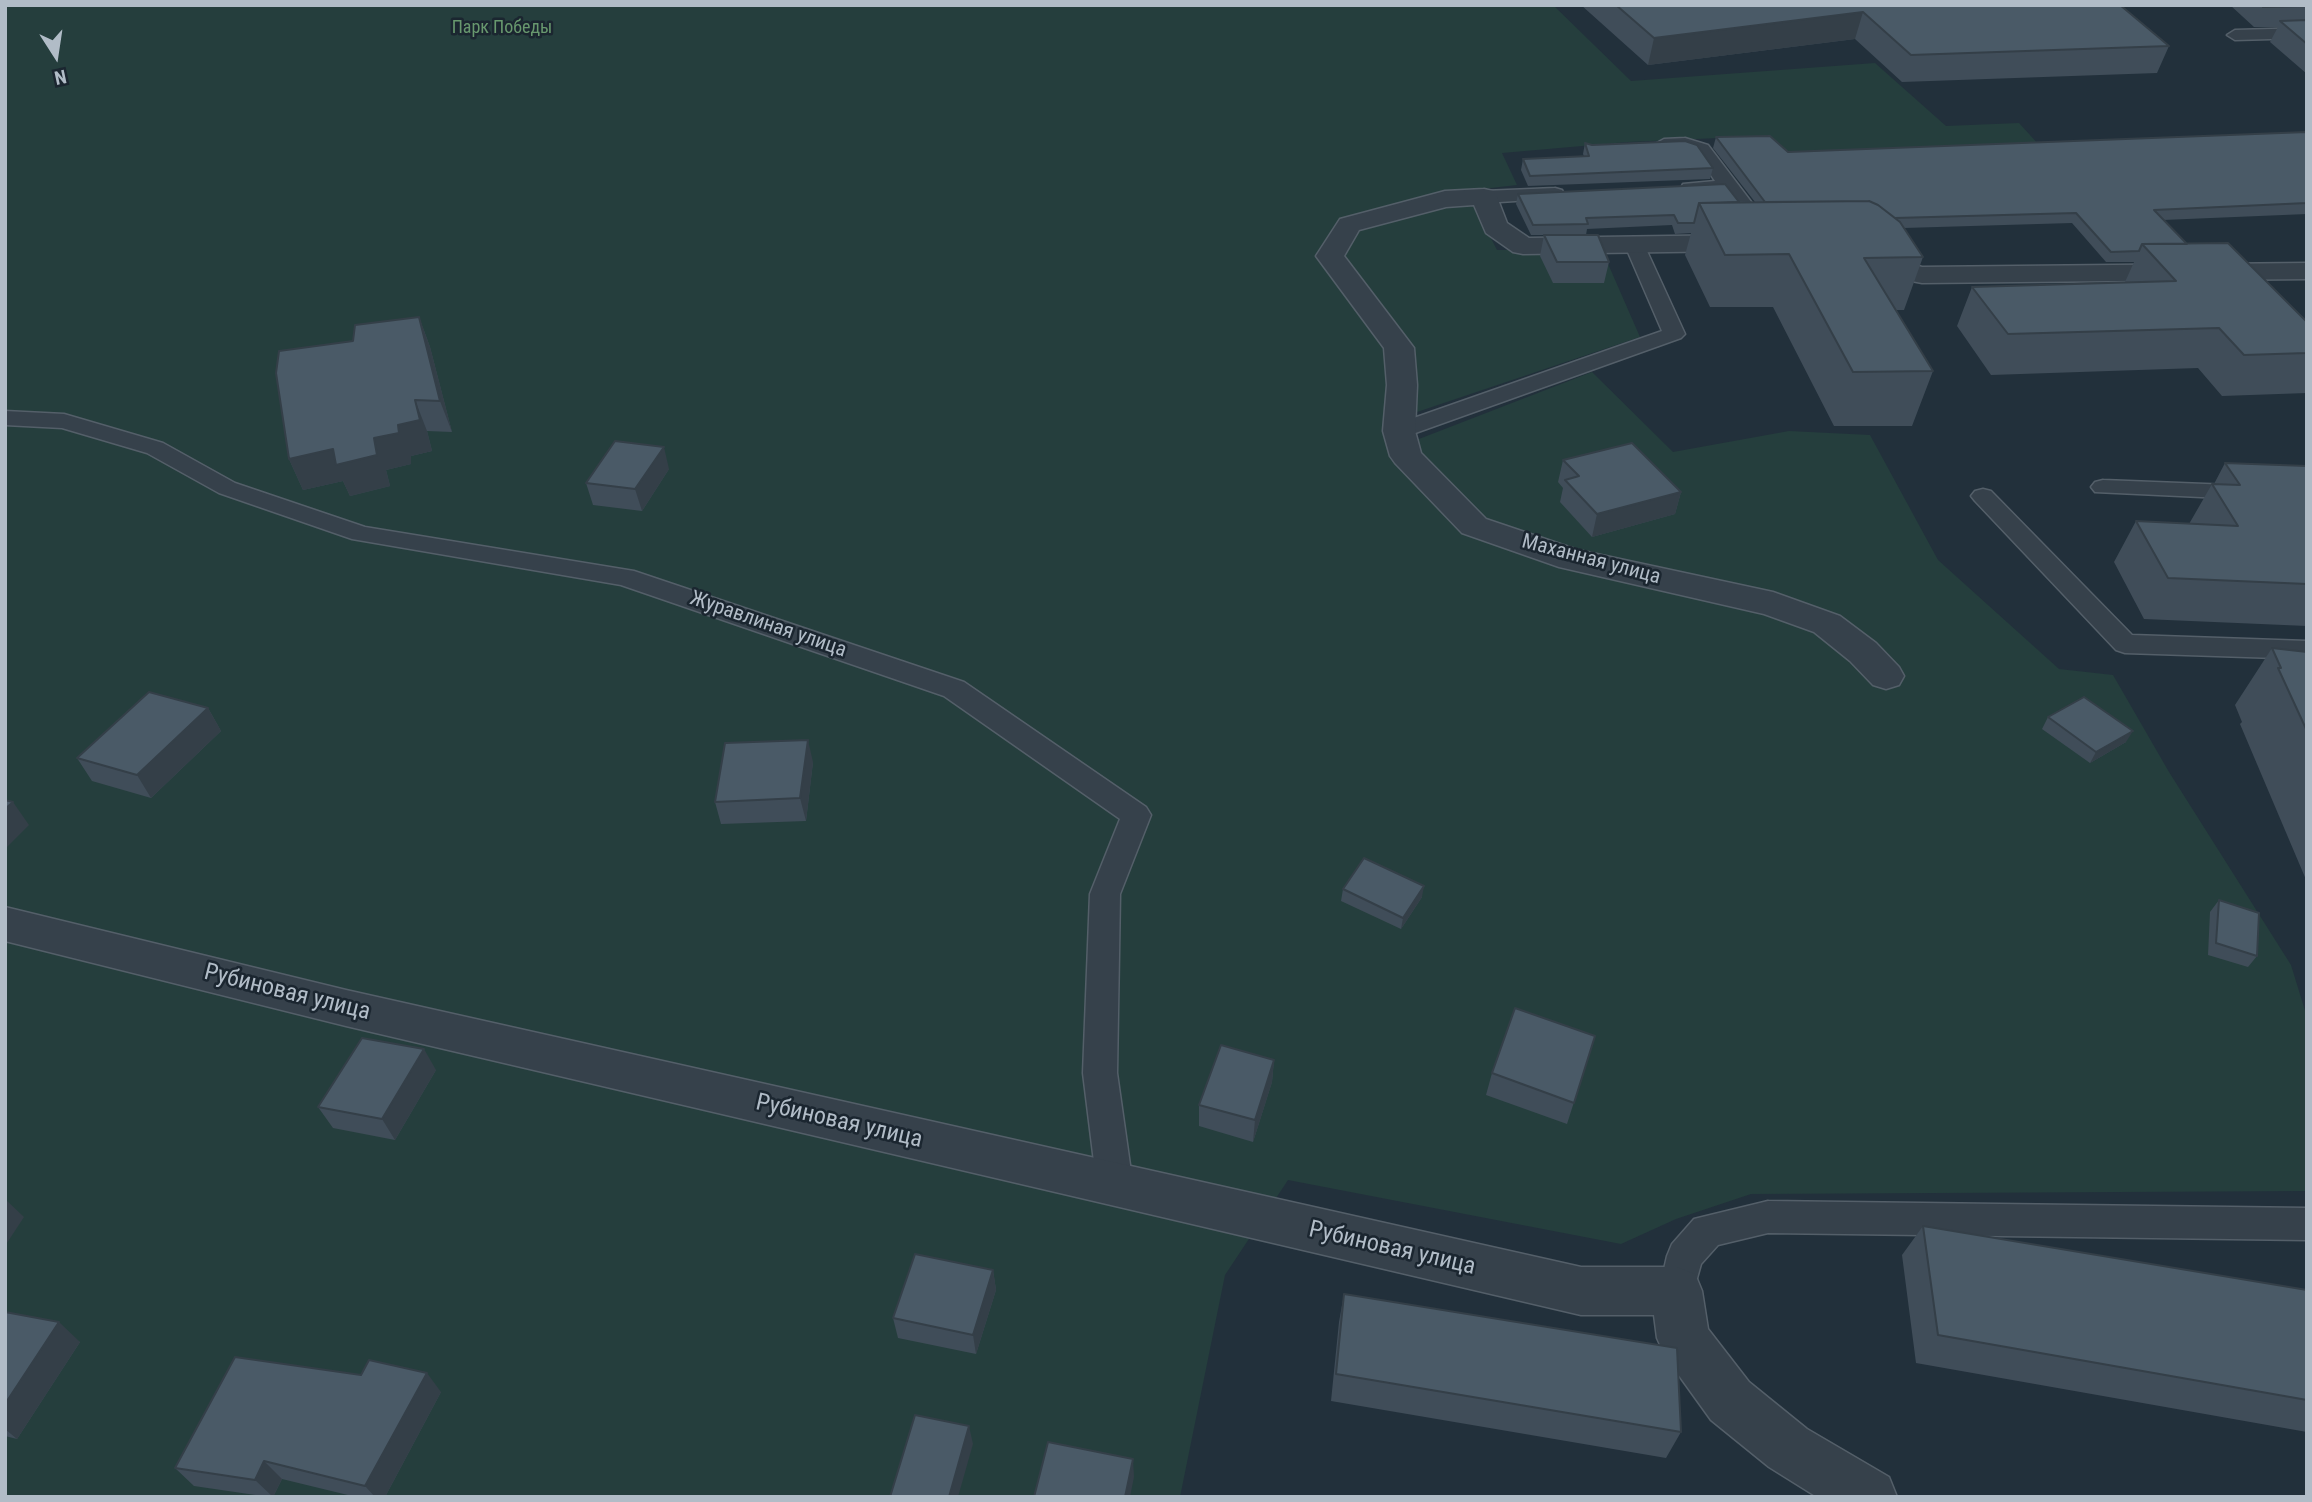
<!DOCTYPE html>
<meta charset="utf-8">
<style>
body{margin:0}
#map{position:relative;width:2312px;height:1502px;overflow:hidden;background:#22303b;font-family:"Roboto Condensed",sans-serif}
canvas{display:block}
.frame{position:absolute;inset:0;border:7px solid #b1bcc7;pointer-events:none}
.north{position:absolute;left:21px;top:21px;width:70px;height:70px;-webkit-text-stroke:5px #1b2630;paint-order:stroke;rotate:168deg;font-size:19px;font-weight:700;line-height:28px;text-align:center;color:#b1bcc7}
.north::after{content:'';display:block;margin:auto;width:24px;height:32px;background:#b1bcc7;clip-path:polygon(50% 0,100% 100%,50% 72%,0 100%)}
</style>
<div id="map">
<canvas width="2312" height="1502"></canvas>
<div class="frame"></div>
<div class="north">N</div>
</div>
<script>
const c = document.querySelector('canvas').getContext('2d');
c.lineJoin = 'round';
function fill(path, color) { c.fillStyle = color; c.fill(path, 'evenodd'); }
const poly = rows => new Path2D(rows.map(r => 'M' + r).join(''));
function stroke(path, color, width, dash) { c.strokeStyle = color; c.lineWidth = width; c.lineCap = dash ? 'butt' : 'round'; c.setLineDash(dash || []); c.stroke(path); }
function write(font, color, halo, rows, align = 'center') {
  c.font = font + ' "Roboto Condensed",sans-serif'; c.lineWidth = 5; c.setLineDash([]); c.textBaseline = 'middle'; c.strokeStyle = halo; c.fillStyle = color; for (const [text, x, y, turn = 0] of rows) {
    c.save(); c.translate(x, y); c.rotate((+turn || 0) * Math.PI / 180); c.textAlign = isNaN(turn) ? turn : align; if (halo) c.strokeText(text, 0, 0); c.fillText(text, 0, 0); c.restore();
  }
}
fill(poly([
 [5,5,1553,5,1631,81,1875,63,1946,126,2019,123,2040,146,1785,162,1767,146,1741,137,1628,142,1502,153,1517,185,1438,194,1341,224,1324,243,1317,257,1385,346,1389,364,1385,436,1419,439,1592,372,1673,452,1789,431,1870,435,1938,560,2059,669,2113,675,2169,772,2291,965,2307,1017,2307,1191,1751,1194,1676,1219,1621,1244,1288,1180,1225,1275,1180,1497,5,1497],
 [1462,204,1475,207,1497,250,1602,250,1640,337,1417,412,1415,387,1344,258,1348,239,1363,227]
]), '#253e3d');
const service = poly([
 [2307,28,2307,38,2235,40,2227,35,2235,30,2307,28],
 [1685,138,1708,145,1774,232,1771,236,1757,236,1723,192,1683,192,1681,188,1683,184,1715,181,1696,153,1683,148,1664,149,1655,144,1664,139,1685,138],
 [1555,188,1562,190,1564,194,1562,198,1484,203,1475,197,1484,191,1555,188],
 [1641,240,1648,242,1651,246,1647,251,1685,334,1681,338,1407,436,1391,436,1388,431,1391,426,1662,331,1627,250,1634,242,1641,240],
 [5,411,64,414,163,443,235,483,365,527,634,571,964,682,1146,807,1151,815,1120,894,1117,1073,1133,1186,1127,1197,1115,1202,1103,1197,1097,1186,1083,1073,1090,894,1120,819,944,696,621,585,352,539,219,493,147,453,62,428,5,425,5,411],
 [2103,480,2307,488,2307,502,2095,492,2091,487,2095,482,2103,480],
 [1983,489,1991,491,2132,635,2307,641,2307,659,2125,653,2116,650,1975,501,1971,496,1975,491,1983,489],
 [1768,1201,2307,1208,2307,1240,1768,1233,1718,1245,1701,1264,1690,1303,1677,1308,1664,1303,1659,1291,1667,1256,1672,1244,1694,1219,1768,1201]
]);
const minor = poly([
 [1484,189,1493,191,1497,197,1507,223,1529,238,1740,235,1750,237,1754,243,1750,249,1740,251,1523,254,1513,252,1486,233,1474,205,1446,207,1359,230,1344,256,1414,348,1417,385,1415,431,1421,453,1486,519,1578,550,1773,592,1840,616,1876,643,1899,667,1904,676,1899,685,1886,689,1873,685,1850,661,1814,632,1764,614,1559,567,1462,533,1395,463,1390,456,1383,431,1387,385,1384,348,1316,256,1340,219,1445,191,1484,189],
 [1873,240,1883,242,1915,265,1922,267,2307,263,2307,279,1922,283,1896,278,1863,254,1859,248,1863,242,1873,240],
 [5,907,346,990,1581,1267,1677,1267,1695,1274,1702,1291,1708,1329,1749,1382,1807,1429,1889,1477,1897,1497,1817,1497,1769,1467,1711,1420,1665,1356,1657,1338,1654,1315,1581,1315,346,1026,5,941,5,907]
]);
stroke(service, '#545f69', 3);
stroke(minor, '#545f69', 3);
fill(service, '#36414b');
fill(minor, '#36414b');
fill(poly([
 [1581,5,2120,5,2169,46,2157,73,1902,82,1855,39,1648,65],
 [2230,5,2307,5,2307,74,2270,42,2278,27,2254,27],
 [2307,132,2307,214,2163,220,2187,244,2307,322,2307,393,2222,396,2198,368,1991,375,1957,326,1972,287,2125,282,2134,262,2106,262,2072,223,1904,228,1923,257,1904,310,1896,310,1933,371,1912,426,1834,426,1773,307,1710,307,1685,255,1691,233,1675,234,1672,225,1587,229,1586,235,1531,235,1516,204,1518,194,1755,202,1713,148,1716,137,1788,152],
 [1585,143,1592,145,1713,168,1710,179,1528,186,1521,170,1523,159,1584,156,1583,154],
 [1544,235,1609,262,1604,283,1553,283,1540,256],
 [419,317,430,347,452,432,427,431,432,451,411,456,411,464,386,470,390,486,350,496,343,481,303,490,289,459,353,341],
 [1563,460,1681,492,1675,514,1592,537,1560,502,1563,488,1558,482],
 [2225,463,2307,466,2307,626,2144,619,2114,562,2136,521,2189,524,2212,484,2214,484],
 [669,469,642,511,593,505,586,483],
 [2272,648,2307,652,2307,882,2240,724,2242,722,2235,705],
 [208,708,221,731,151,798,92,781,77,758],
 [2048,717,2126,742,2090,763,2042,729],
 [813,762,806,821,721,824,715,802],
 [1343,889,1422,897,1401,929,1341,901],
 [2219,900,2257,956,2248,967,2208,955,2210,912],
 [1595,1036,1567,1124,1486,1095,1492,1073],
 [1274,1060,1272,1082,1253,1142,1199,1126,1199,1105],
 [436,1070,395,1140,333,1128,318,1107],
 [1923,1226,2307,1290,2307,1432,1916,1363,1902,1255],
 [993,1270,996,1290,976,1354,898,1338,893,1318],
 [1344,1294,1681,1432,1666,1458,1331,1401,1339,1322],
 [5,1312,80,1342,17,1439,5,1436],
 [441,1392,385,1497,356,1497,282,1479,273,1497,269,1497,194,1486,175,1468]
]), '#404d59');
fill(poly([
 [1863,12,1855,39,1648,65,1654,38],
 [419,317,430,347,452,432,440,401],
 [415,400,427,431,432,451,411,456,411,464,386,470,390,486,350,496,343,481,303,490,289,459,374,438,398,425],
 [664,447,669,469,642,511,635,489],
 [1681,492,1675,514,1592,537,1597,514],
 [208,708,221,731,151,798,137,775],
 [2133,731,2126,742,2090,763,2096,752],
 [808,740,813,762,806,821,800,798],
 [13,802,29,825,5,849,5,809],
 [1424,886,1422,897,1401,929,1403,918],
 [424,1049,436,1070,395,1140,382,1119],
 [1274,1060,1272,1082,1253,1142,1255,1120],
 [5,1199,24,1217,5,1246],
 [993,1270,996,1290,976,1354,973,1335],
 [59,1322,80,1342,17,1439,5,1429,5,1404],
 [427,1373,441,1392,385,1497,375,1497,365,1486],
 [969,1426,973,1444,958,1497,949,1497],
 [1133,1459,1134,1477,1130,1497,1125,1497],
 [264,1461,282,1479,273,1497,255,1480]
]), '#343f48');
const building = poly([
 [1616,5,2120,5,2169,46,1911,55,1863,12,1654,38,1616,5],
 [2262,5,2307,5,2307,6,2263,7,2262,5],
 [2307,20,2307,44,2280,21,2307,20],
 [2307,132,2307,203,2154,210,2187,244,2142,244,2139,251,2111,252,2076,213,1895,218,1878,205,1869,201,1765,202,1716,137,1770,136,1788,152,2307,132],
 [1685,141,1697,145,1713,168,1530,176,1523,159,1589,156,1585,143,1592,145,1685,141],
 [1725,184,1739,202,1699,203,1694,223,1678,223,1674,215,1586,218,1588,224,1533,225,1518,194,1725,184],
 [1869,201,1878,205,1900,222,1923,257,1864,258,1933,371,1853,372,1789,254,1725,255,1699,203,1869,201],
 [1544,235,1598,235,1609,262,1557,262,1544,235],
 [2228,243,2307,322,2307,353,2244,355,2219,328,2008,334,1972,287,2176,281,2142,244,2228,243],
 [419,317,440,401,415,400,420,420,398,425,399,433,374,438,377,455,336,465,333,449,289,459,276,373,279,351,353,341,355,325,419,317],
 [615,441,664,447,635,489,586,483,615,441],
 [1632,443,1681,492,1597,514,1565,480,1579,476,1563,460,1632,443],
 [2225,463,2307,466,2307,584,2168,578,2136,521,2238,526,2212,484,2240,485,2225,463],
 [2272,648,2307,652,2307,731,2278,668,2281,668,2272,648],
 [149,692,208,708,137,775,77,758,149,692],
 [2084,697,2133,731,2096,752,2048,717,2084,697],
 [808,740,800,798,715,802,725,743,808,740],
 [5,800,13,802,5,809,5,800],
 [1364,858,1424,886,1403,918,1343,889,1364,858],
 [2219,900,2259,913,2257,956,2216,943,2219,900],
 [1515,1008,1595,1036,1574,1103,1492,1073,1515,1008],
 [362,1038,424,1049,382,1119,318,1107,362,1038],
 [1221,1045,1274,1060,1255,1120,1199,1105,1221,1045],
 [1923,1226,2307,1290,2307,1400,1938,1335,1923,1226],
 [915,1254,993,1270,973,1335,893,1318,915,1254],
 [1344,1294,1677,1348,1681,1432,1336,1374,1344,1294],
 [5,1312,59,1322,5,1404,5,1312],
 [235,1357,361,1375,369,1360,427,1373,365,1486,264,1461,255,1480,175,1468,235,1357],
 [915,1415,969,1426,949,1497,890,1497,915,1415],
 [1048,1442,1133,1459,1125,1497,1034,1497,1048,1442]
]);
fill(building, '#4a5a67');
stroke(building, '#343f48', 2);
write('18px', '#68986e', '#1b2630', [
 ["Парк Победы",502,28]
]);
write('21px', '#b1bcc7', '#1b2630', [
 ["Маханная улица",1591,560,15],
 ["Журавлиная улица",768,625,19]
]);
write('24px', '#b1bcc7', '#1b2630', [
 ["Рубиновая улица",287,993,14],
 ["Рубиновая улица",839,1122,13],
 ["Рубиновая улица",1392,1249,13]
]);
</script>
